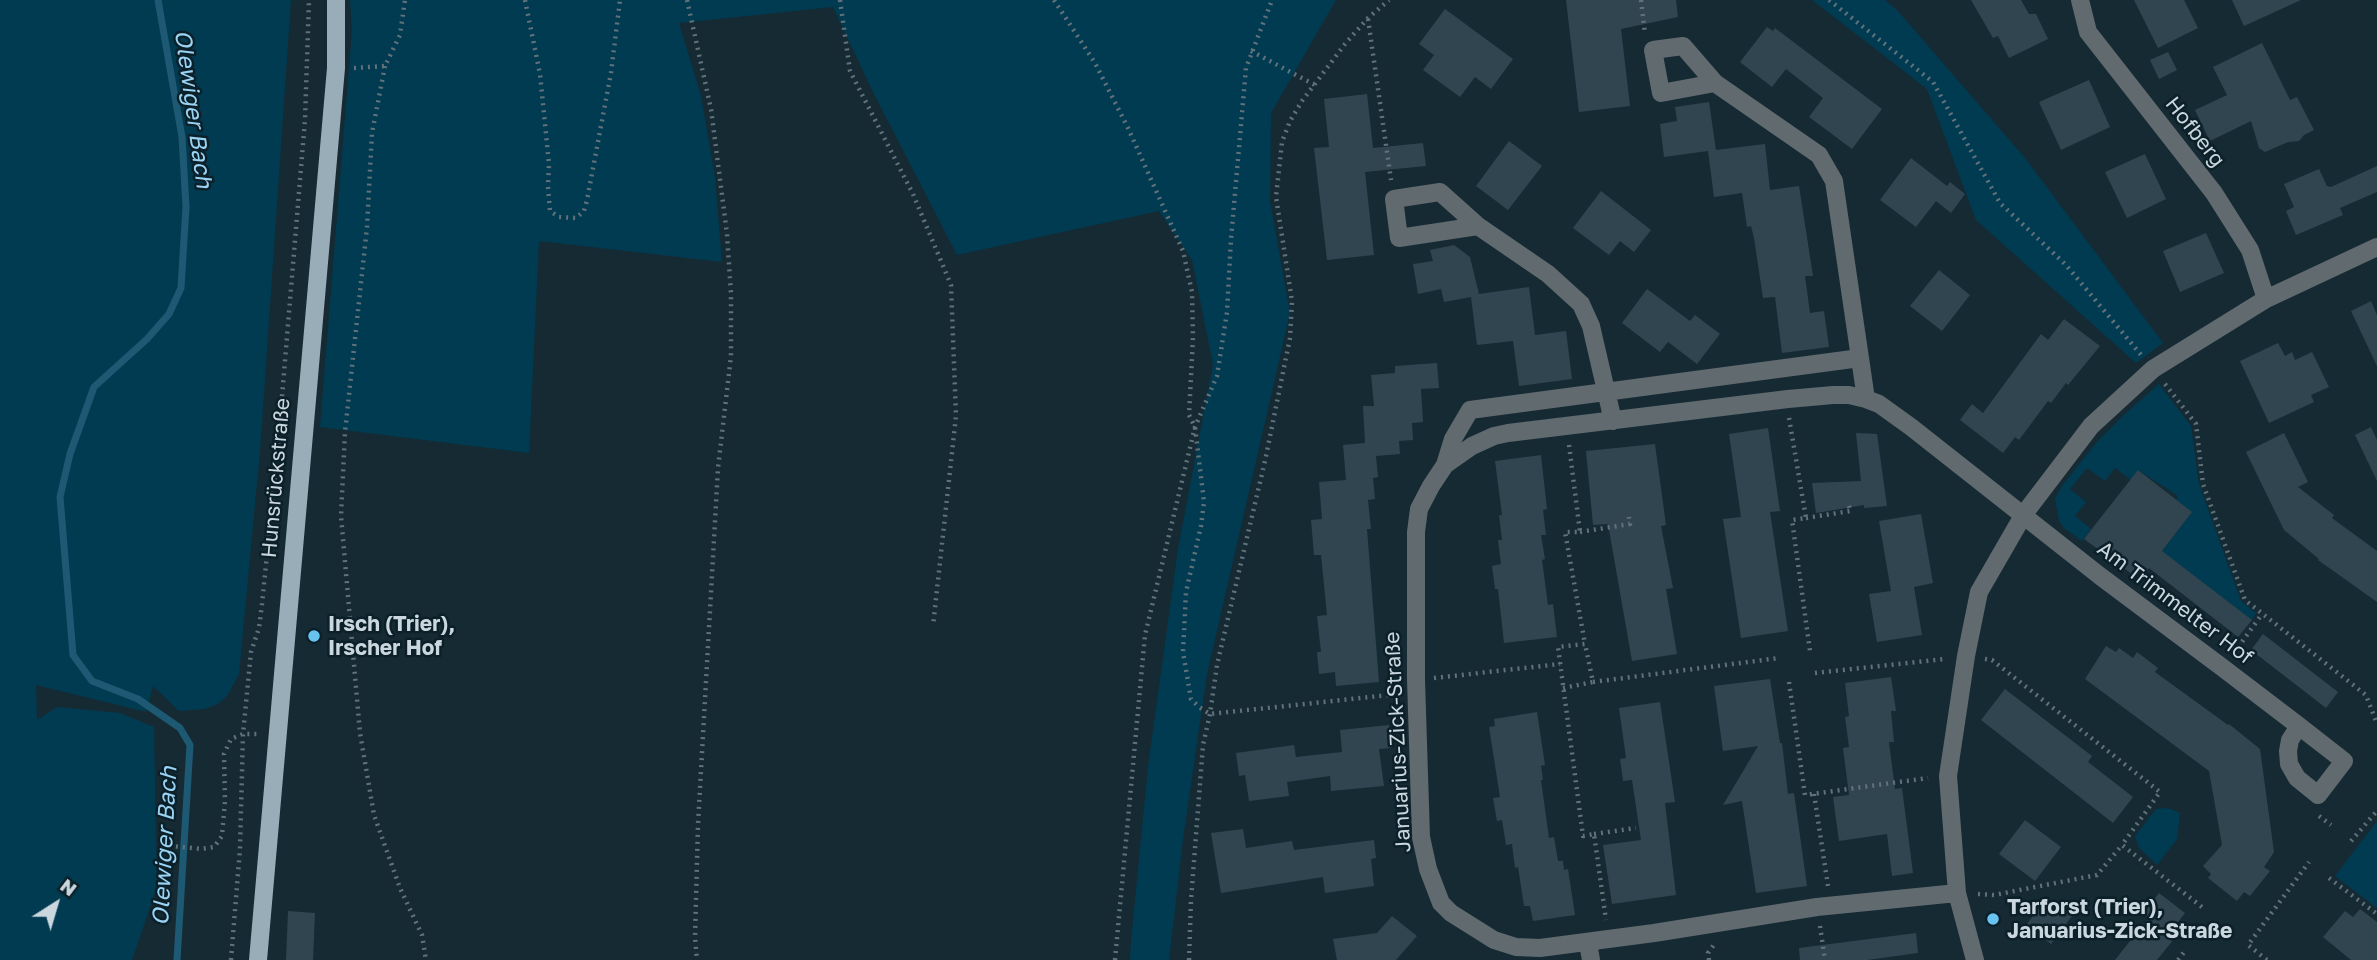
<!DOCTYPE html>
<meta charset="utf-8">
<style>
body{margin:0}
#map{position:relative;width:2377px;height:960px;overflow:hidden;background:#162a34;font-family:"Golos Text",sans-serif}
canvas{display:block}
.north{position:absolute;left:21px;top:869px;width:70px;height:70px;-webkit-text-stroke:5px #0c202a;paint-order:stroke;rotate:37deg;font-size:19px;font-weight:700;line-height:28px;text-align:center;color:#cbd7de}
.north::after{content:'';display:block;margin:auto;width:24px;height:32px;background:#cbd7de;clip-path:polygon(50% 0,100% 100%,50% 72%,0 100%)}
</style>
<div id="map">
<canvas width="2377" height="960"></canvas>
<div class="north">N</div>
</div>
<script>
const c = document.querySelector('canvas').getContext('2d');
c.lineJoin = 'round';
function fill(path, color) { c.fillStyle = color; c.fill(path, 'evenodd'); }
const poly = rows => new Path2D(rows.map(r => 'M' + r).join(''));
function stroke(path, color, width, dash) { c.strokeStyle = color; c.lineWidth = width; c.lineCap = dash ? 'butt' : 'round'; c.setLineDash(dash || []); c.stroke(path); }
function write(font, color, halo, rows, align = 'center') {
  c.font = font + ' "Golos Text",sans-serif'; c.lineWidth = 5; c.setLineDash([]); c.textBaseline = 'middle'; c.strokeStyle = halo; c.fillStyle = color; for (const [text, x, y, turn = 0] of rows) {
    c.save(); c.translate(x, y); c.rotate((+turn || 0) * Math.PI / 180); c.textAlign = isNaN(turn) ? turn : align; if (halo) c.strokeText(text, 0, 0); c.fillText(text, 0, 0); c.restore();
  }
}
fill(poly([
 [0,0,291,0,260,451,239,674,227,696,218,704,205,709,179,711,153,686,146,712,36,685,37,720,57,707,120,713,154,727,157,887,132,960,0,960],
 [350,0,1336,0,1271,113,1270,201,1290,313,1207,674,1183,839,1169,960,1130,960,1131,941,1148,767,1178,549,1213,365,1192,260,1159,211,957,255,873,92,833,7,679,23,701,96,715,177,722,262,539,241,529,453,320,427,352,31],
 [1812,0,1885,0,1897,10,2025,158,2163,343,2136,363,1976,220,1927,89],
 [2159,384,2191,426,2199,484,2241,601,2256,613,2252,620,2167,556,2154,572,2150,567,2192,512,2176,500,2178,496,2138,470,2131,480,2115,468,2105,481,2087,468,2070,489,2086,502,2075,516,2091,529,2082,541,2064,528,2059,521,2055,499,2062,486,2096,443,2126,413],
 [2168,808,2180,813,2177,839,2157,865,2139,848,2135,836,2156,809],
 [2377,821,2377,908,2335,876]
]), '#003b52');
stroke(poly([
 [158,0,182,137,186,207,181,288,169,314,147,339,94,387,70,454,60,497,73,655,92,681,138,699,180,728,190,745,177,960]
]), '#1e5974', 7);
fill(poly([
 [1566,0,1676,0,1678,17,1621,29,1630,106,1579,112],
 [1971,0,2021,0,2029,14,2036,14,2048,39,2009,58,1998,36,1993,38],
 [2134,0,2184,0,2198,28,2158,48],
 [2232,0,2301,0,2244,26],
 [1445,9,1513,59,1491,89,1475,77,1460,97,1423,70,1434,55,1419,44],
 [1767,27,1773,31,1775,28,1882,109,1852,149,1809,117,1823,98,1786,69,1772,87,1740,62],
 [2262,43,2290,100,2297,97,2314,130,2304,135,2299,141,2288,142,2265,152,2259,148,2251,121,2210,141,2195,110,2227,95,2213,67],
 [2168,52,2177,70,2159,79,2150,60],
 [2089,80,2110,127,2061,150,2039,102],
 [1367,94,1373,148,1423,143,1426,166,1365,172,1374,255,1327,260,1314,148,1329,147,1324,99],
 [1709,102,1716,150,1765,144,1770,190,1799,186,1813,276,1805,276,1810,313,1824,311,1829,347,1782,353,1775,297,1763,298,1754,238,1751,226,1747,227,1742,193,1714,197,1708,151,1664,157,1660,124,1677,121,1675,107],
 [1509,141,1542,166,1508,210,1476,186],
 [2145,154,2166,199,2127,218,2105,172],
 [1911,158,1947,186,1950,182,1965,194,1951,213,1936,201,1916,227,1880,200],
 [2377,166,2377,192,2340,208,2343,215,2296,235,2286,211,2294,207,2284,184,2319,169,2327,186,2331,187],
 [1601,191,1651,230,1634,252,1620,241,1609,255,1573,228],
 [2206,233,2224,273,2180,292,2163,251],
 [1454,245,1470,257,1479,294,1529,287,1535,335,1566,331,1572,379,1519,386,1513,341,1477,345,1471,297,1444,302,1441,289,1418,294,1413,264,1433,261,1430,250],
 [1939,270,1970,295,1942,331,1910,306],
 [1647,289,1690,321,1695,315,1720,334,1697,364,1668,342,1660,352,1622,323],
 [2371,301,2377,315,2377,366,2351,311],
 [2064,319,2100,346,2068,385,2066,383,2051,403,2048,401,2019,440,2015,437,2003,453,1960,420,1972,404,1983,413,2041,334,2048,340],
 [2278,343,2285,356,2292,352,2295,360,2312,352,2329,387,2311,395,2314,402,2269,423,2240,361],
 [1437,363,1439,388,1421,389,1423,422,1412,423,1413,440,1399,441,1400,454,1376,456,1378,477,1373,478,1375,499,1368,500,1371,529,1367,529,1379,682,1336,686,1335,672,1319,674,1317,652,1321,652,1317,616,1327,615,1321,555,1314,555,1311,520,1322,519,1319,482,1346,480,1343,445,1365,443,1363,406,1374,406,1371,375,1395,373,1395,366],
 [2371,427,2377,440,2377,481,2355,435],
 [1768,428,1780,511,1770,512,1788,631,1741,638,1723,519,1741,517,1729,434],
 [1856,433,1877,434,1887,506,1864,508,1864,505,1816,513,1812,483,1861,481],
 [2284,433,2308,482,2298,487,2334,515,2332,518,2377,551,2377,602,2318,560,2319,559,2284,530,2246,452],
 [1655,444,1666,525,1661,526,1673,588,1666,589,1677,654,1632,661,1608,524,1593,525,1586,451],
 [1541,455,1547,509,1543,510,1546,535,1541,535,1545,559,1542,560,1548,605,1553,604,1557,637,1504,643,1498,589,1495,589,1492,566,1501,564,1498,540,1502,540,1499,515,1502,515,1495,461],
 [2138,470,2192,512,2162,551,2252,620,2238,637,2149,568,2140,580,2084,539],
 [1921,514,1933,583,1914,587,1922,635,1877,642,1869,594,1891,591,1879,521],
 [2263,634,2338,692,2326,708,2251,650],
 [2106,646,2116,652,2119,648,2133,658,2137,652,2158,668,2155,672,2228,725,2229,724,2260,749,2274,852,2264,867,2270,871,2250,896,2244,892,2237,901,2208,878,2211,874,2203,866,2222,845,2209,771,2085,679],
 [1891,677,1896,711,1891,711,1894,742,1889,742,1895,789,1902,788,1913,873,1892,876,1887,834,1839,841,1833,797,1849,795,1843,748,1849,747,1845,717,1849,716,1845,683],
 [1770,679,1780,743,1782,743,1788,794,1794,793,1807,886,1756,893,1742,801,1723,805,1758,746,1723,751,1714,686],
 [2005,689,2092,756,2088,762,2133,797,2113,823,1981,720],
 [1660,702,1675,802,1665,803,1676,895,1612,904,1603,845,1641,840,1632,780,1623,781,1620,759,1626,758,1619,708],
 [1537,712,1545,765,1541,766,1543,780,1541,780,1549,838,1554,837,1558,861,1563,861,1564,870,1568,869,1575,915,1533,921,1530,906,1524,906,1518,867,1515,868,1512,844,1506,845,1502,820,1497,821,1493,798,1500,797,1489,727,1495,726,1494,719],
 [1389,725,1391,748,1379,749,1384,786,1331,791,1330,776,1287,782,1289,796,1249,801,1245,775,1239,776,1236,753,1294,745,1296,757,1342,752,1340,730],
 [2025,820,2061,847,2035,881,1999,854],
 [1243,829,1246,848,1292,841,1294,850,1374,840,1376,858,1371,859,1374,886,1325,893,1323,877,1221,893,1211,833],
 [2159,893,2185,913,2169,934,2174,939,2157,960,2115,960,2148,918,2143,914],
 [2047,898,2072,916,2051,944,2026,925],
 [2360,909,2377,922,2377,960,2351,960,2323,937,2345,911,2353,917],
 [288,911,315,913,313,960,286,960],
 [1392,916,1417,936,1396,960,1337,960,1333,939,1377,933],
 [1916,933,1918,953,1867,960,1800,960,1799,948]
]), '#304550');
stroke(poly([
 [525,0,540,74,549,164,548,187,550,211,559,217,576,218,584,211,587,200,611,73,620,0],
 [687,0,711,109,727,234,731,294,731,356,718,468,698,824,695,937,697,960],
 [840,0,850,71,913,194,951,285,956,416,933,626],
 [1054,0,1095,63,1128,128,1183,251,1192,292,1193,338,1189,415,1195,427,1204,502,1201,526,1186,592,1183,652,1191,699,1199,707,1210,714,1399,694],
 [1641,0,1645,34],
 [1829,0,1933,82,2000,203,2066,265,2142,356],
 [1368,19,1391,180],
 [1251,51,1315,85],
 [385,66,372,133,367,227,345,432,341,516,360,733,374,815,400,888,422,935,426,960],
 [354,68,385,66,400,35,405,0],
 [2165,384,2196,424,2203,484,2245,600,2366,695,2377,724],
 [1789,418,1806,518,1792,520,1810,651],
 [1569,445,1580,532,1565,532,1585,644,1558,647,1583,836,1594,834,1606,920],
 [1806,518,1851,511,1847,502],
 [1580,532,1630,524,1629,517],
 [2234,653,2262,614],
 [1985,659,1992,660,2160,792,2122,845,2202,907],
 [1815,673,1945,659],
 [1434,678,1560,664],
 [1593,682,1779,658],
 [1789,682,1805,795,1928,778],
 [1563,688,1593,682,1585,644],
 [1814,794,1828,886],
 [2319,816,2331,825],
 [1594,834,1636,828],
 [2351,841,2377,811],
 [162,845,201,849,214,847,222,836,225,801,224,754,231,739,243,734,258,734],
 [2329,878,2377,914],
 [1978,894,1994,895,2097,875,2122,845],
 [1820,926,1825,960],
 [231,960,240,849,243,734,251,652,259,628,262,604,278,445,305,120,309,0],
 [1115,960,1145,635,1195,427,1217,376,1227,312,1231,239,1246,68,1272,0],
 [1189,960,1191,900,1203,745,1210,714,1217,665,1265,461,1290,338,1292,301,1276,197,1282,142,1290,121,1302,101,1345,44,1368,18,1389,0],
 [1709,960,1708,953,1716,942],
 [2178,960,2185,951],
 [2267,960,2248,945,2309,862]
]), '#61727b', 4.5, [2, 5]);
stroke(poly([
 [2080,0,2088,32,2214,193,2250,250,2266,299],
 [1715,83,1661,93,1653,50,1683,46,1715,83,1819,155,1834,181,1866,399],
 [1478,226,1399,238,1394,199,1440,192,1478,226,1548,274,1581,304,1591,326,1613,421],
 [1445,465,1453,439,1470,410,1860,358],
 [1957,893,1817,907,1654,933,1540,948,1516,947,1494,940,1451,913,1441,903,1428,869,1421,837,1416,680,1416,532,1419,509,1431,486,1445,465,1472,446,1494,436,1508,433,1788,399,1833,395,1849,395,1866,399,1879,404,1911,427,2100,576,2223,668,2299,726,2344,761,2318,795,2297,778,2289,764,2288,751,2290,740,2299,726],
 [1588,943,1591,960],
 [1975,960,1957,893,1948,776,1966,656,1979,592,2024,514,2091,426,2153,369,2266,299,2377,247]
]), '#606a6f', 18);
stroke(poly([
 [258,960,336,68,336,0]
]), '#99adb8', 18);
for (const [x, y, r, color] of [
 [314,636,7,"#69c3f1"],
 [1993,919,7,"#69c3f1"]
]) { const dot = new Path2D(); dot.arc(x, y, r, 0, 2 * Math.PI); c.fillStyle = color; c.fill(dot); stroke(dot, '#0c202a', 2.5); }
write('21px', '#cbd7de', '#0c202a', [
 ["Hofberg",2195,132,52],
 ["Hunsrückstraße",276,478,-85],
 ["Am Trimmelter Hof",2175,603,37],
 ["Januarius-Zick-Straße",1398,742,-93]
]);
write('bold 21px', '#cbd7de', '#0c202a', [
 ["Irsch (Trier),",328,624],
 ["Irscher Hof",328,648],
 ["Tarforst (Trier),",2007,907],
 ["Januarius-Zick-Straße",2007,931]
], 'left');
write('italic 23px', '#9ad3f3', '#0c202a', [
 ["Olewiger Bach",193,109,82],
 ["Olewiger Bach",165,846,-87]
]);
</script>
